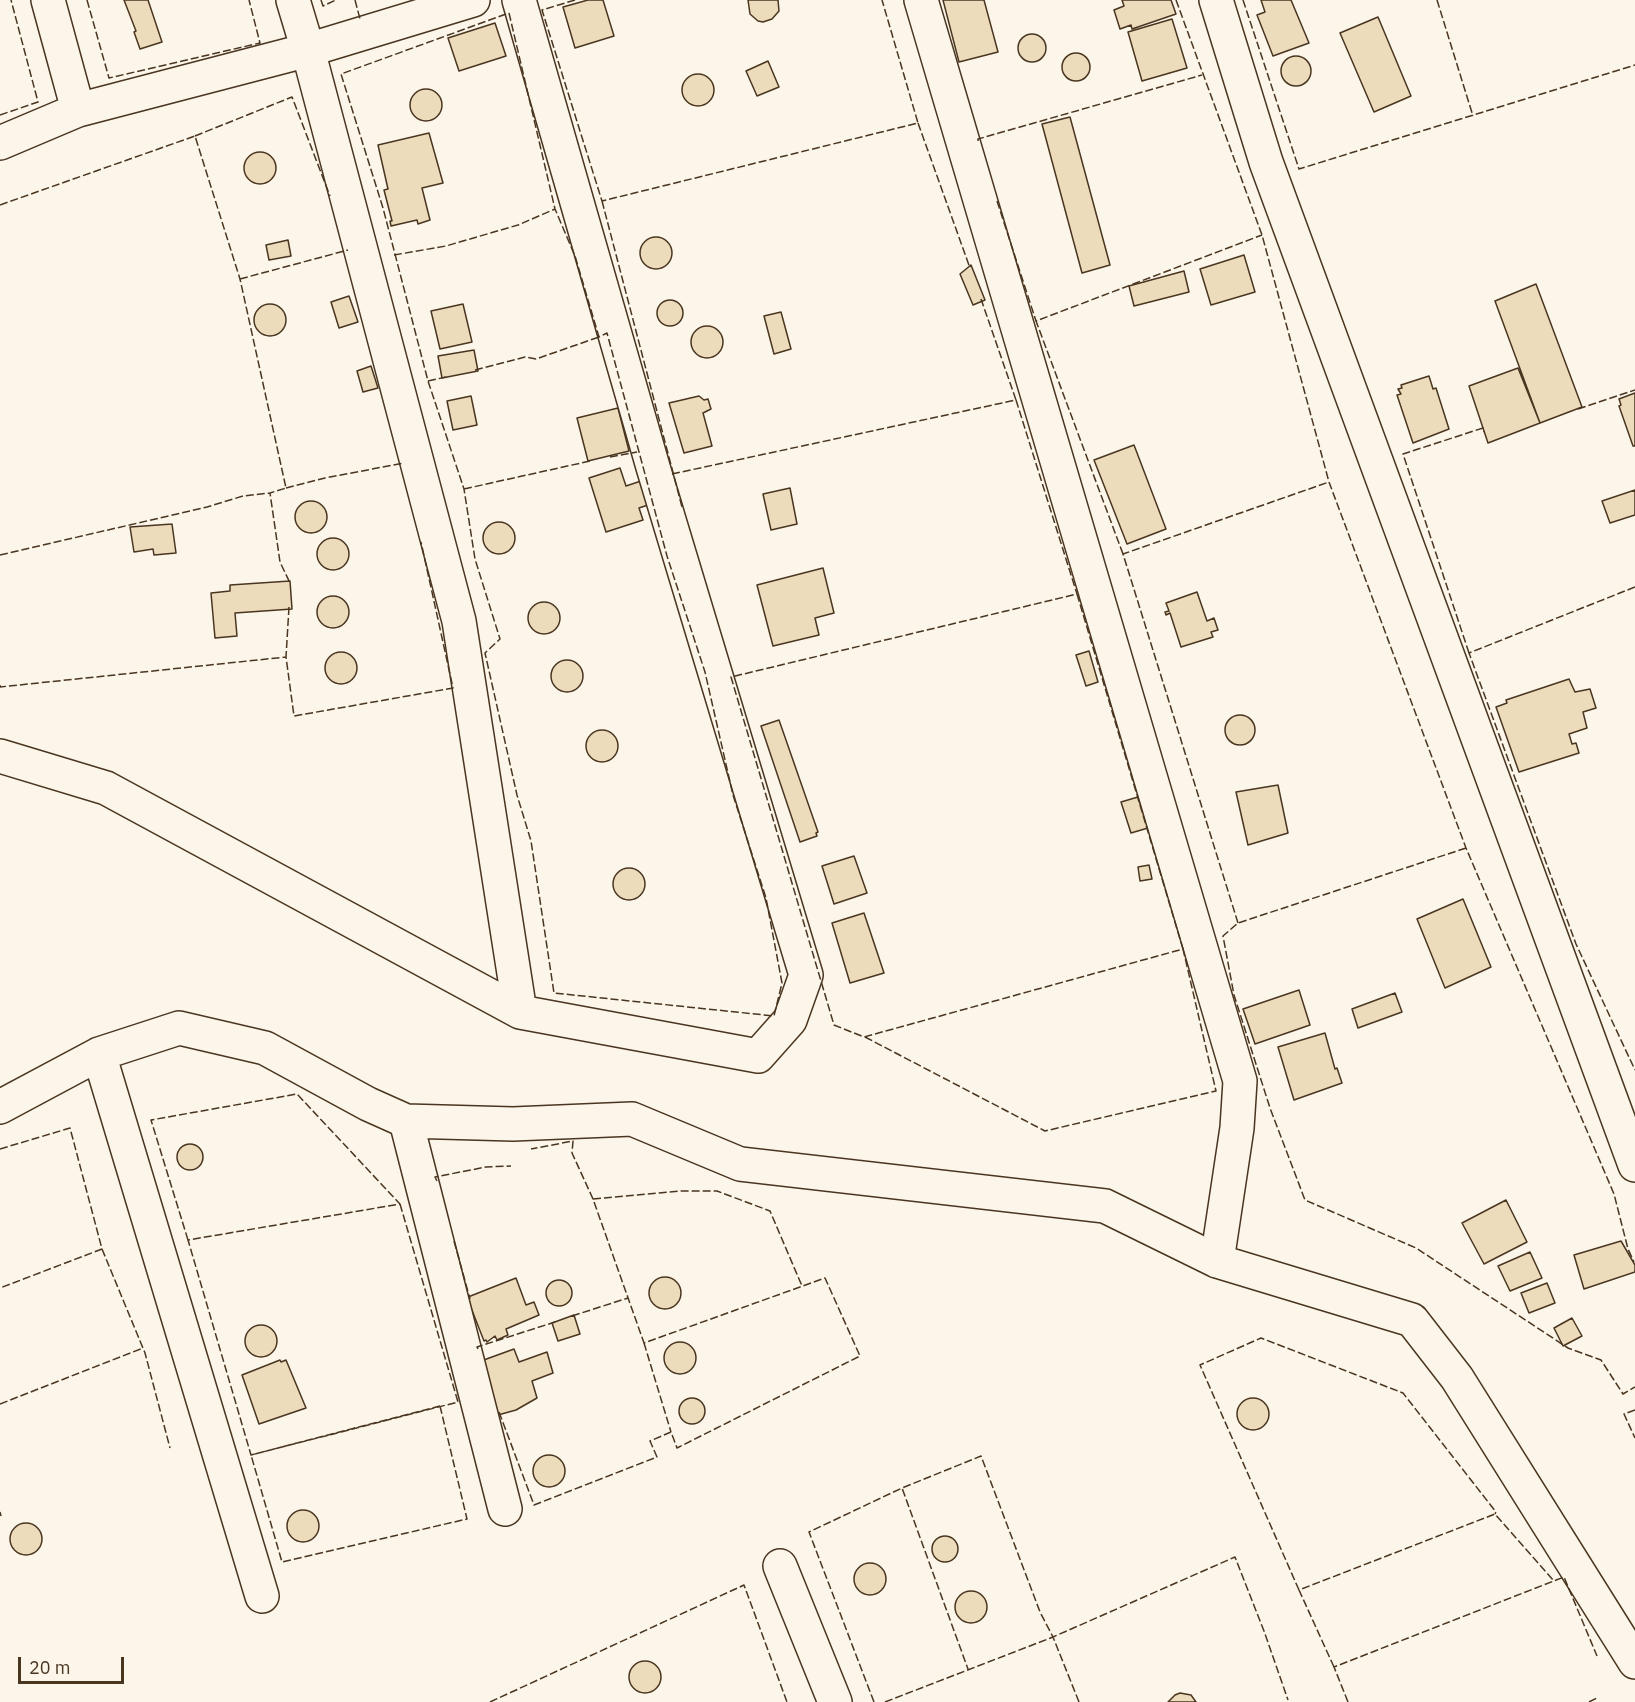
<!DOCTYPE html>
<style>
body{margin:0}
#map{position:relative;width:1635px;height:1702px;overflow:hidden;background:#fbf6e9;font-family:"IBM Plex Sans",sans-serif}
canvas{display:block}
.scale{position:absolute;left:18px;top:1657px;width:106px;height:27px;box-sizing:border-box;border:3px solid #4a3520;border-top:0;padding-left:8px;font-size:18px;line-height:21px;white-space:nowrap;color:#4a3520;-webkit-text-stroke:4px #fbf6e9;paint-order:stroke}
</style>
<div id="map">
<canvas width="1635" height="1702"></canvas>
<div class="scale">20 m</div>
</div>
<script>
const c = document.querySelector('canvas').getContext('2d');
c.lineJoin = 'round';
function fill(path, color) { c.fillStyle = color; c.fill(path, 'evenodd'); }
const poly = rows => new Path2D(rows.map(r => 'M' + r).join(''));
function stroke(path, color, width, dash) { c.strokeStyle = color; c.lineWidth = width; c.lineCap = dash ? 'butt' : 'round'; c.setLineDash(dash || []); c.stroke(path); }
const building = poly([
 [124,0,148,0,162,42,140,49,134,32,136,31,124,0],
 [588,0,603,0,614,36,575,48,563,7,588,0],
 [748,0,778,0,779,11,772,19,763,22,758,21,750,14,748,0],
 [943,0,984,0,998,52,959,62,943,0],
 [1122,0,1171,0,1176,14,1132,29,1131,25,1120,29,1114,10,1124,6,1122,0],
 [1261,0,1291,0,1309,43,1273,56,1257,15,1265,12,1261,0],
 [1378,17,1411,96,1374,112,1340,33,1378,17],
 [1172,19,1187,68,1142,81,1128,32,1172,19],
 [495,23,506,56,459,71,448,38,495,23],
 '1018 48a14 14 0 1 1 28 0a14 14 0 1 1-28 0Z',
 '1062 67a14 14 0 1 1 28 0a14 14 0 1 1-28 0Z',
 '1281 71a15 15 0 1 1 30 0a15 15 0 1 1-30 0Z',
 [768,61,779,87,757,96,746,71,768,61],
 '682 90a16 16 0 1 1 32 0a16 16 0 1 1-32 0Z',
 '410 105a16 16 0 1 1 32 0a16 16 0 1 1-32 0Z',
 [1070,117,1110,265,1082,273,1042,124,1070,117],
 [429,133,443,183,422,188,430,220,418,224,417,220,391,226,390,221,392,221,384,190,388,189,378,145,429,133],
 '244 168a16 16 0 1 1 32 0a16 16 0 1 1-32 0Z',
 '640 253a16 16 0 1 1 32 0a16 16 0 1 1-32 0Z',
 [288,240,291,256,269,260,266,245,288,240],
 [1244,255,1255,292,1211,305,1200,269,1244,255],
 [971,265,985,300,973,305,960,274,971,265],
 [1184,271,1189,292,1134,306,1129,286,1184,271],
 [1536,284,1582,407,1540,423,1495,301,1536,284],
 [349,296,358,322,339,328,331,302,349,296],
 '657 313a13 13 0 1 1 26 0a13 13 0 1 1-26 0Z',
 '254 320a16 16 0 1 1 32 0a16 16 0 1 1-32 0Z',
 [463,304,472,342,440,349,431,311,463,304],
 [781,312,791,349,774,354,764,316,781,312],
 '691 342a16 16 0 1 1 32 0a16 16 0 1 1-32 0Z',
 [474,350,478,371,442,378,438,356,474,350],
 [371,366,378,388,363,392,357,371,371,366],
 [1518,368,1540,423,1488,443,1469,386,1518,368],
 [1429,376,1433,389,1436,388,1449,429,1413,443,1397,395,1401,394,1398,389,1402,388,1401,385,1429,376],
 [1635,393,1635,446,1633,446,1619,406,1621,405,1619,399,1635,393],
 [471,396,477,425,453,430,447,401,471,396],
 [699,396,704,400,708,399,711,409,703,413,712,446,684,453,669,403,699,396],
 [618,408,629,451,588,461,577,418,618,408],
 [1134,445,1166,529,1127,544,1094,460,1134,445],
 [620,468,626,486,641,481,648,505,639,508,643,520,606,532,589,478,620,468],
 [790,488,797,524,771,530,763,494,790,488],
 [1635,490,1635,515,1610,523,1602,501,1635,490],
 '295 517a16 16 0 1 1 32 0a16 16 0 1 1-32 0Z',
 '483 538a16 16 0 1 1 32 0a16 16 0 1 1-32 0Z',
 [172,524,176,553,154,555,153,549,134,552,130,527,172,524],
 '317 554a16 16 0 1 1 32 0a16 16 0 1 1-32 0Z',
 [823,568,834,613,815,618,819,635,773,646,757,585,823,568],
 [290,581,292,609,235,613,237,636,215,638,211,593,230,591,230,585,290,581],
 [1197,592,1207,621,1214,618,1218,630,1211,632,1213,637,1181,647,1170,613,1166,615,1165,612,1169,611,1166,603,1197,592],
 '317 612a16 16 0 1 1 32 0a16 16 0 1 1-32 0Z',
 '528 618a16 16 0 1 1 32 0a16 16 0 1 1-32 0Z',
 [1089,651,1098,682,1086,686,1076,655,1089,651],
 '325 668a16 16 0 1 1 32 0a16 16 0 1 1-32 0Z',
 '551 676a16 16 0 1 1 32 0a16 16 0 1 1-32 0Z',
 [1569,679,1575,692,1590,689,1596,708,1583,712,1587,728,1569,734,1572,744,1576,743,1579,753,1519,772,1496,707,1507,703,1506,700,1569,679],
 '1225 730a15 15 0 1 1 30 0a15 15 0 1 1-30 0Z',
 [779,720,818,832,816,833,817,836,800,842,761,726,779,720],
 '586 746a16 16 0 1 1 32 0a16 16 0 1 1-32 0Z',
 [1278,785,1288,833,1248,845,1236,792,1278,785],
 [1138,797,1148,828,1131,833,1121,802,1138,797],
 [854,856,867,893,834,904,822,866,854,856],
 [1149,865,1152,879,1140,881,1138,867,1149,865],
 '613 884a16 16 0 1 1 32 0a16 16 0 1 1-32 0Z',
 [1463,899,1491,967,1445,988,1417,919,1463,899],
 [864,913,884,973,850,983,832,923,864,913],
 [1299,990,1310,1025,1255,1044,1243,1009,1299,990],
 [1395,993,1402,1012,1358,1028,1352,1009,1395,993],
 [1325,1033,1335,1069,1337,1068,1342,1083,1294,1100,1278,1047,1325,1033],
 '177 1157a13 13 0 1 1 26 0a13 13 0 1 1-26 0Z',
 [1506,1200,1527,1242,1484,1264,1462,1223,1506,1200],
 [1621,1241,1635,1265,1635,1272,1584,1289,1574,1255,1621,1241],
 [1530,1252,1542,1278,1510,1291,1498,1266,1530,1252],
 '649 1293a16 16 0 1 1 32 0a16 16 0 1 1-32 0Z',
 [516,1278,526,1305,534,1302,539,1315,506,1329,508,1335,497,1340,495,1336,487,1342,486,1340,484,1341,468,1300,469,1300,468,1297,516,1278],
 '546 1293a13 13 0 1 1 26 0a13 13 0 1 1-26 0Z',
 [1547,1283,1555,1303,1529,1313,1521,1293,1547,1283],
 [574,1315,580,1334,558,1341,552,1323,574,1315],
 [1572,1318,1582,1336,1563,1346,1554,1328,1572,1318],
 '245 1341a16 16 0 1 1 32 0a16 16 0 1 1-32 0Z',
 '664 1358a16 16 0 1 1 32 0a16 16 0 1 1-32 0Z',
 [514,1349,519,1362,547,1352,553,1373,532,1381,537,1398,516,1410,498,1415,481,1361,514,1349],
 [280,1360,281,1362,286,1360,306,1408,259,1424,242,1375,280,1360],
 '1237 1414a16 16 0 1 1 32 0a16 16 0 1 1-32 0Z',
 '679 1411a13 13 0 1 1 26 0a13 13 0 1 1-26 0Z',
 '533 1471a16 16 0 1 1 32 0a16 16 0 1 1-32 0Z',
 '287 1526a16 16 0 1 1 32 0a16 16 0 1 1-32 0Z',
 '10 1539a16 16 0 1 1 32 0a16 16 0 1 1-32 0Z',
 '932 1549a13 13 0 1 1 26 0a13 13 0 1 1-26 0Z',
 '854 1579a16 16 0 1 1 32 0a16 16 0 1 1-32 0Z',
 '955 1607a16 16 0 1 1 32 0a16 16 0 1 1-32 0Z',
 '629 1677a16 16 0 1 1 32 0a16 16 0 1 1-32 0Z',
 [1180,1693,1191,1695,1196,1702,1168,1702,1175,1695,1180,1693]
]);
fill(building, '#ecdcbc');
stroke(building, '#4a3520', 1.5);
const minor = poly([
 [48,0,78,110],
 [293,0,308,50,459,621,520,1012],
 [921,0,1240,1081,1237,1128,1217,1261],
 [1216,0,1266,162,1635,1165],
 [0,143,78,110,308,50,473,0],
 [0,756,106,788,520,1012,758,1056,790,1020,806,975,653,467,519,0],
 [99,1054,262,1596],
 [0,1107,99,1054,179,1028,265,1048,368,1104,406,1121,513,1124,632,1119,740,1164,1105,1206,1217,1261,1412,1320,1457,1378,1635,1662],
 [406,1121,505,1509],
 [780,1566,835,1702]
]);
stroke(minor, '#4a3520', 36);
stroke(minor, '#fbf6e9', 33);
stroke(poly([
 [87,0,109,78,260,43,249,0],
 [321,0,323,6,336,0],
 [355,0,360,19,362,18],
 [575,0,542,10,602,201,918,123,882,0],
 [1176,0,1262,235,1329,482,1466,848,1614,1194,1628,1249,1634,1262],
 [1243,0,1299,169,1635,65],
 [1437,0,1473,116],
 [509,13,555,209,575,256,599,337,607,333,667,556,705,672,733,795,766,898,782,983,774,1016,554,993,531,841,517,795,485,653,500,639,475,559,464,489,428,381,383,208,341,74,509,13],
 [0,115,38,102,11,0],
 [918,123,970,268],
 [195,136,292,97,330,196],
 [978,141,978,139,1202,75],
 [602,201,682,507],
 [997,201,1036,321],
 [0,205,195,136,240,279,286,488,270,493,280,562,290,583],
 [394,255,446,246,518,225,555,209],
 [240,279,348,250],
 [475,370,525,357,536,359,599,337],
 [428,381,446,377],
 [1016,400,1077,594],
 [1578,409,1635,390],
 [610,457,637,452],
 [672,474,1016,400,981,299],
 [286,488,325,478,404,463],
 [464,489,590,461],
 [1123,554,1036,321,1262,235],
 [0,555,207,507,243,496,270,493],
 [1635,587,1469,653,1576,944,1635,1070],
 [1077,594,1183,949,864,1037,834,1025,731,677,1077,594],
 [289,607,286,657,294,716,453,688,421,542],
 [1469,653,1403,454,1483,428,1484,432],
 [0,685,0,687,286,657],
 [1466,848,1238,923,1223,936,1234,995,1270,1108,1305,1200,1416,1248,1568,1348,1601,1360,1623,1394,1635,1387],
 [1238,923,1123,554,1329,482],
 [865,1037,1045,1131,1216,1091,1183,949],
 [0,1149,70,1128,102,1249,0,1288],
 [437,1181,435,1177,486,1167,511,1166],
 [593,1199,680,1191,717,1191,770,1211,802,1286],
 [400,1204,458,1402,251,1455,188,1240,400,1204],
 [188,1240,151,1120,297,1094,400,1204],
 [454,1241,470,1299],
 [102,1249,145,1353,170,1448],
 [572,1316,628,1298],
 [644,1343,671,1432],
 [478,1349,477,1347,555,1322],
 [0,1404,143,1348],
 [440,1406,467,1519,282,1562,251,1455,440,1406],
 [1635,1410,1624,1414,1635,1438],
 [499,1412,534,1505,657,1457,650,1441,671,1432,677,1448,860,1356,825,1278,644,1343,593,1199,572,1153,573,1141,531,1149],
 [0,1512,1,1516],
 [1299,1590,1200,1365,1261,1338,1403,1393,1496,1512,1495,1514],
 [1334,1667,1299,1590,1495,1514,1554,1581],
 [490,1702,744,1585,787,1702],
 [874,1702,809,1532,902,1488,968,1669],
 [885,1702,1053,1637,1040,1612,981,1456,902,1488],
 [1079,1702,1053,1637,1235,1557,1264,1631,1288,1700],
 [1348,1702,1334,1667,1564,1577,1597,1656],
 [1589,1702,1597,1698]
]), '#4a3520', 1.5, [8, 3]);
</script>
